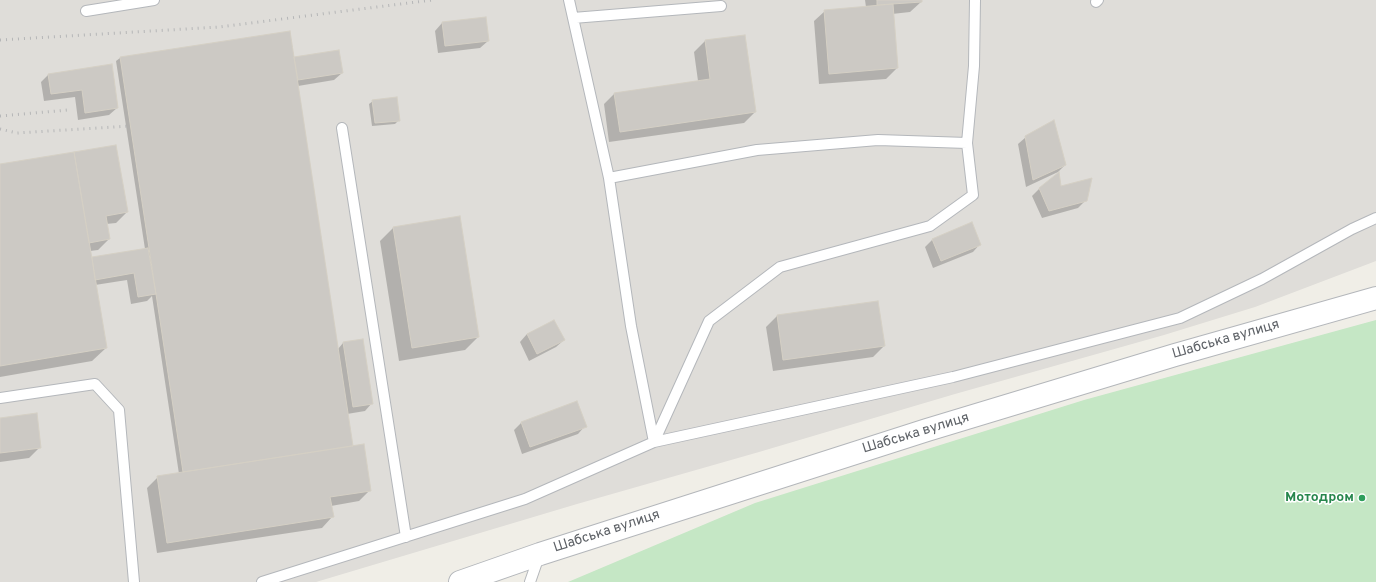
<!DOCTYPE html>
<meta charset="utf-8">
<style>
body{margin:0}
canvas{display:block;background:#f0eee7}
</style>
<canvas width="1376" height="582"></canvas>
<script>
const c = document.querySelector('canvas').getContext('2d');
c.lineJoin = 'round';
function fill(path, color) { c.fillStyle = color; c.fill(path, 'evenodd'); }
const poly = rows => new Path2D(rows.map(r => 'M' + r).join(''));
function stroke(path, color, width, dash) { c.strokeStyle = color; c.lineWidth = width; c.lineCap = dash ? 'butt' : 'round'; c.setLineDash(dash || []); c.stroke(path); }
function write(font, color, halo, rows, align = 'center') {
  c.font = font + ' Overpass,sans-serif'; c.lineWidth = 3; c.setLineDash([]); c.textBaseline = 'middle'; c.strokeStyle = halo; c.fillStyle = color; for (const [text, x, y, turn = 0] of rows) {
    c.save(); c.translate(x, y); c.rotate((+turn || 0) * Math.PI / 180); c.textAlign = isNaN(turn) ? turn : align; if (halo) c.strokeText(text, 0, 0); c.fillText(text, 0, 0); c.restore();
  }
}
fill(poly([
 [0,0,1376,0,1376,261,1255,307,1164,335,955,394,759,452,577,504,316,582,0,582]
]), '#dfddd9');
fill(poly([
 [1376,320,1376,582,568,582,755,503,1084,400]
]), '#c5e7c5');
fill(poly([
 [865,0,921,0,921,2,910,12,892,14,897,68,886,79,819,84,814,21,825,11,866,7],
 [442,23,488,41,480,48,438,53,435,31],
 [290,32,294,58,338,51,342,73,334,80,298,86,338,349,343,343,362,341,372,403,365,411,347,414,352,446,370,490,359,501,331,506,332,517,322,528,157,553,147,488,158,477,179,474,152,296,147,301,131,304,127,280,95,285,106,348,92,361,0,377,0,165,127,212,116,223,106,224,109,239,98,250,90,251,91,258,145,249,116,61,120,58],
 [705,41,755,112,744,123,609,142,604,104,615,93,698,81,694,52],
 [111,66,117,108,109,115,78,120,75,97,44,101,41,82,48,75],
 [373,101,399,120,395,124,372,126,369,104],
 [1026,137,1065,165,1058,172,1026,187,1018,144],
 [1060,187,1086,200,1078,208,1042,218,1032,196,1040,188],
 [393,228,478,337,465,350,399,361,380,241],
 [932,240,980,244,973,252,933,268,925,247],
 [777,316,884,346,873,357,773,371,766,327],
 [554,321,564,340,556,347,529,361,520,342,527,334],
 [0,419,40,447,29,458,0,462],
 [521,423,585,426,578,434,522,454,514,430]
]), '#0003');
const building = poly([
 [877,0,922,0,922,2,877,5,877,0],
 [893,4,898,68,829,74,824,10,893,4],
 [486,17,489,41,445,46,442,22,486,17],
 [290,31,353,446,183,472,120,57,290,31],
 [745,35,756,112,620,132,614,93,710,79,705,40,745,35],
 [339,50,343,73,298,80,294,57,339,50],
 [112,64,118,108,85,113,82,90,51,94,48,74,112,64],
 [397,97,400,121,375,123,372,100,397,97],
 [1054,120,1066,165,1033,180,1025,136,1054,120],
 [116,145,128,212,106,216,110,239,89,243,74,152,116,145],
 [74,152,107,348,0,366,0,164,74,152],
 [1059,172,1061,186,1092,178,1087,201,1049,211,1039,188,1059,172],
 [460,216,479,337,412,348,393,227,460,216],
 [972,222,981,245,941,261,932,239,972,222],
 [148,248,156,294,138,297,134,273,95,280,92,257,148,248],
 [878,301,885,346,783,360,777,315,878,301],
 [554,320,565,340,537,354,527,334,554,320],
 [363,339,373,404,353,407,343,342,363,339],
 [577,401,587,427,530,447,521,422,577,401],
 [37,413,41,448,0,453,0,418,37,413],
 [364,444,371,491,330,497,334,517,167,543,157,476,364,444]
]);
fill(building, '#ccc9c4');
stroke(building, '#d5d0c5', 1);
const service = poly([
 [569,0,609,178,631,326,654,442,953,377,1180,318,1262,279,1352,229,1376,218],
 [1096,2,1098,0],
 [86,11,154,0],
 [573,18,721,6],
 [342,128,406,537],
 [609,178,757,150,878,140,967,143],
 [0,398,95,384,119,410,134,582],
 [262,582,525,499,654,442,709,321,780,267,930,226,973,195,967,143,974,66,975,0],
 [530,582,539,556]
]);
const tertiary = poly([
 [460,582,540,554,927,430,1175,355,1376,298]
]);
stroke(service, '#b4b7bb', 12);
stroke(tertiary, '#b4b7bb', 24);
stroke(service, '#fff', 10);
stroke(tertiary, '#fff', 22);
stroke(poly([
 [0,40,219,27,432,0],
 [0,116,68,110],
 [0,129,17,133,130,126]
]), '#b5b6b7', 3, [1, 5]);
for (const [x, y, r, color] of [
 [1362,498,4,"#2e9e5b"]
]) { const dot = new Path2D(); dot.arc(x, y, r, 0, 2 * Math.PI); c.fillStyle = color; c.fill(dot); stroke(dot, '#fff', 1.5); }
write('14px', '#5e6267', '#fff', [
 ["Шабська вулиця",1226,340,-16],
 ["Шабська вулиця",916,434,-17],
 ["Шабська вулиця",607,532,-18]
]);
write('bold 14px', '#27864d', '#fff', [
 ["Мотодром",1354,498]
], 'right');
</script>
